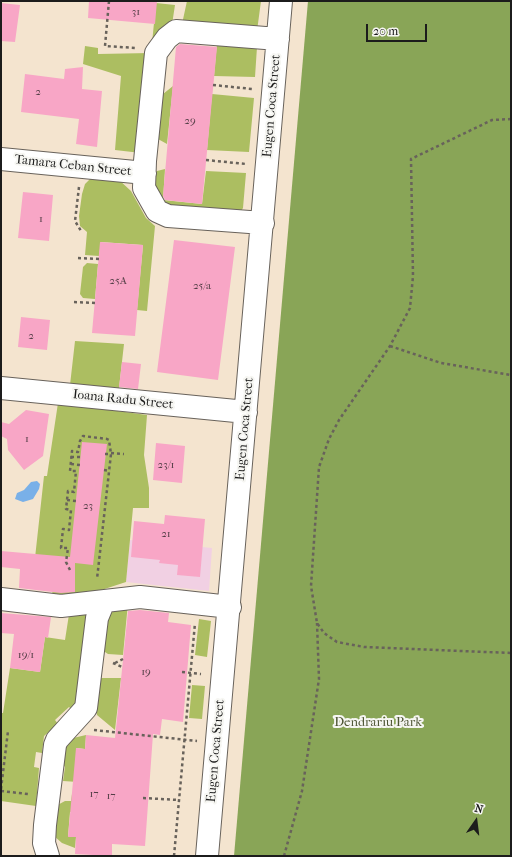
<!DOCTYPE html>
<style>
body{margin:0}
#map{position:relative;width:512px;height:857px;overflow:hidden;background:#f4e4cf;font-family:"IM FELL French Canon",serif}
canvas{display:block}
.frame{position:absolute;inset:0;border:2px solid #1c1c1c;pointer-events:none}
.north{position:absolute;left:456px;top:801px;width:40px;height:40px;-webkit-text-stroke:3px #f6f6f2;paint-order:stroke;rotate:14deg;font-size:11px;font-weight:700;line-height:16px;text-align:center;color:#1c1c1c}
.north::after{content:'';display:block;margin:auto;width:14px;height:18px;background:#1c1c1c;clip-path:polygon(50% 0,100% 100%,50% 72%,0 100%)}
.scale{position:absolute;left:366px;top:24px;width:61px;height:18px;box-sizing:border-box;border:2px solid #1c1c1c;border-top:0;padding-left:5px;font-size:12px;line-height:14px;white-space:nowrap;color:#1c1c1c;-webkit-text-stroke:3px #f6f6f2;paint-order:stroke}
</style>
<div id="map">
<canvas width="512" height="857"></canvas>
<div class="frame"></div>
<div class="north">N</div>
<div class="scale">20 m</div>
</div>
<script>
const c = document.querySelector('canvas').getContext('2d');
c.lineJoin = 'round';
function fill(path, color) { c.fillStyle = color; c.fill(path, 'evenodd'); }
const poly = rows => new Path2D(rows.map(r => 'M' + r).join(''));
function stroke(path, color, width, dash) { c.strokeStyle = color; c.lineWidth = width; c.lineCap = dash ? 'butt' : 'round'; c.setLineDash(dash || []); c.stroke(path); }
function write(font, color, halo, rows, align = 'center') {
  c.font = font + ' "IM FELL French Canon",serif'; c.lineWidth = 4; c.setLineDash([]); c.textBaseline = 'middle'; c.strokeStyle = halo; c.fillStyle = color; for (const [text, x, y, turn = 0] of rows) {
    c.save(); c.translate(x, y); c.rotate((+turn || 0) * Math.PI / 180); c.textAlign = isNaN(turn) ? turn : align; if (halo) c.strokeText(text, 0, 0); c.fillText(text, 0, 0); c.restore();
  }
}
fill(poly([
 [130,540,212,548,209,591,126,582]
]), '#f1d0e3');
fill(poly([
 [187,1,261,1,257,31,182,24],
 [156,3,175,5,171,31,152,43],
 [217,43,257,47,255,77,214,76],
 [85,46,98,48,98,54,150,53,141,153,115,150,121,76,83,64],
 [173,86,167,144,158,139,155,129,158,98],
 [212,94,254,98,249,152,207,150],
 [165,169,163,200,202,204,206,171,246,173,243,208,239,214,182,208,162,203,152,178,157,171],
 [92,177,118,179,131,191,146,218,155,226,147,311,137,310,143,245,101,242,99,256,85,255,87,232,80,226,79,216,82,194,85,184],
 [87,263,98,264,95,299,83,298,80,294,83,267],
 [75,341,124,344,119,388,70,385],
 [58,403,147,415,144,455,149,488,149,508,133,508,126,582,80,597,52,596,55,569,34,567,44,476,47,476],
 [128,603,123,655,108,654,102,650,105,615],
 [70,608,85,610,91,623,79,706,73,711,69,707,55,720,58,724,44,736,42,753,36,752,34,767,39,768,36,806,1,801,1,713,3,713,10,668,40,672,45,637,65,640],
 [199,619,211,621,207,657,195,655],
 [102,678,121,678,115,730,97,715,96,706,98,680],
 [192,685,205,686,202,719,189,718],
 [86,735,85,749,76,748,78,782,63,781,65,767,61,762,62,745,69,739],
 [72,794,75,812,70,812,68,836,76,837,75,848,62,843,54,836,52,808,65,801,71,801]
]), '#acbe61');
fill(poly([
 [308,1,511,1,511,856,234,856]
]), '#89a557');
fill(poly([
 [37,481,40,484,39,489,33,499,23,502,15,499,17,493,24,490,31,482]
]), '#79b0e8');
fill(poly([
 [89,1,157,1,155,24,88,18],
 [1,3,20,5,15,42,1,41],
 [180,44,217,47,202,204,165,200,163,196,176,47],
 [83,67,82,89,102,91,97,147,76,144,79,119,21,112,25,74,64,79,65,69],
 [23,192,53,195,49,241,18,238],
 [174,240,235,247,218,380,157,372],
 [100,242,143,245,135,336,92,333],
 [21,317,50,320,47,350,18,347],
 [122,362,141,364,138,389,119,387],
 [26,410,49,414,43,456,24,470,8,450,7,439,1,436,1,422,9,424],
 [82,442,107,444,93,565,75,563,75,592,61,593,19,588,20,569,1,567,1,551,70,557],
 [156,443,185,446,182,483,153,480],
 [165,515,205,519,200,577,177,575,178,565,159,563,160,560,131,557,134,521,164,524],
 [140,610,169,613,168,622,191,625,183,722,162,719,160,735,153,734,145,846,112,844,112,856,75,854,76,837,68,837,76,748,85,749,86,735,115,738,128,611],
 [1,613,51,617,48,638,45,637,40,672,10,668,14,634,1,633]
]), '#f8a6c6');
const minor = poly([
 [1,159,145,173],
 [263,223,168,216,157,211,144,188,145,161,156,53,167,38,176,31,278,39],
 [1,388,246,412],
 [1,599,61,606,140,597,230,607],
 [48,856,44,843,45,825,55,745,57,740,86,708,97,618,104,601],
 [207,856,281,1]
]);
stroke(minor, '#68625b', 24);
stroke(poly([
 [109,1,105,46,136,48],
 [213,85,252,89],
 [511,119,492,120,411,159,413,276,410,308,390,346,339,420,329,439,319,467,311,586,317,623,324,633,337,642,364,647,511,653],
 [206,160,246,164],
 [79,187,75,221,81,231],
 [78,258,99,259],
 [74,302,95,303],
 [390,346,441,363,511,375],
 [111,453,124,454],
 [105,454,111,454],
 [71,457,81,457],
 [71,464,80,465],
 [104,470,110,471],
 [67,500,76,501],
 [70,570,66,562,68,548,61,548,63,529,69,530,71,510,66,509,68,491,74,492,76,471,70,471,72,451,78,452,80,441,83,436,107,439,109,440,111,454,97,579],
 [113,663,122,667],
 [115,663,123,659],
 [182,672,201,674],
 [94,730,197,741],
 [1,789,8,731],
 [1,791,28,794],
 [143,798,179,800],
 [174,856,195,623],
 [284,856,302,791,319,679,317,623]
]), '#68625b', 2.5, [3, 3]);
stroke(minor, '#fff', 22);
write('11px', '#533e46', null, [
 ["31",136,12],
 ["2",38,92],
 ["29",190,121],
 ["1",41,219],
 ["25A",118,281],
 ["25/a",202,286],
 ["2",31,336],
 ["1",27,439],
 ["23/1",166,465],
 ["23",88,506],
 ["21",166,534],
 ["19/1",26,655],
 ["19",146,672],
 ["17",94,794],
 ["17",111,796]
]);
write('13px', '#1c1c1c', '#f6f6f2', [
 ["Eugen Coca Street",272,106,-85],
 ["Tamara Ceban Street",73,166,6],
 ["Ioana Radu Street",123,400,6],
 ["Eugen Coca Street",245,429,-85],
 ["Eugen Coca Street",216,751,-85]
]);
write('13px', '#4e5534', '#f6f6f2', [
 ["Dendrariu Park",378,723]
]);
</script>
